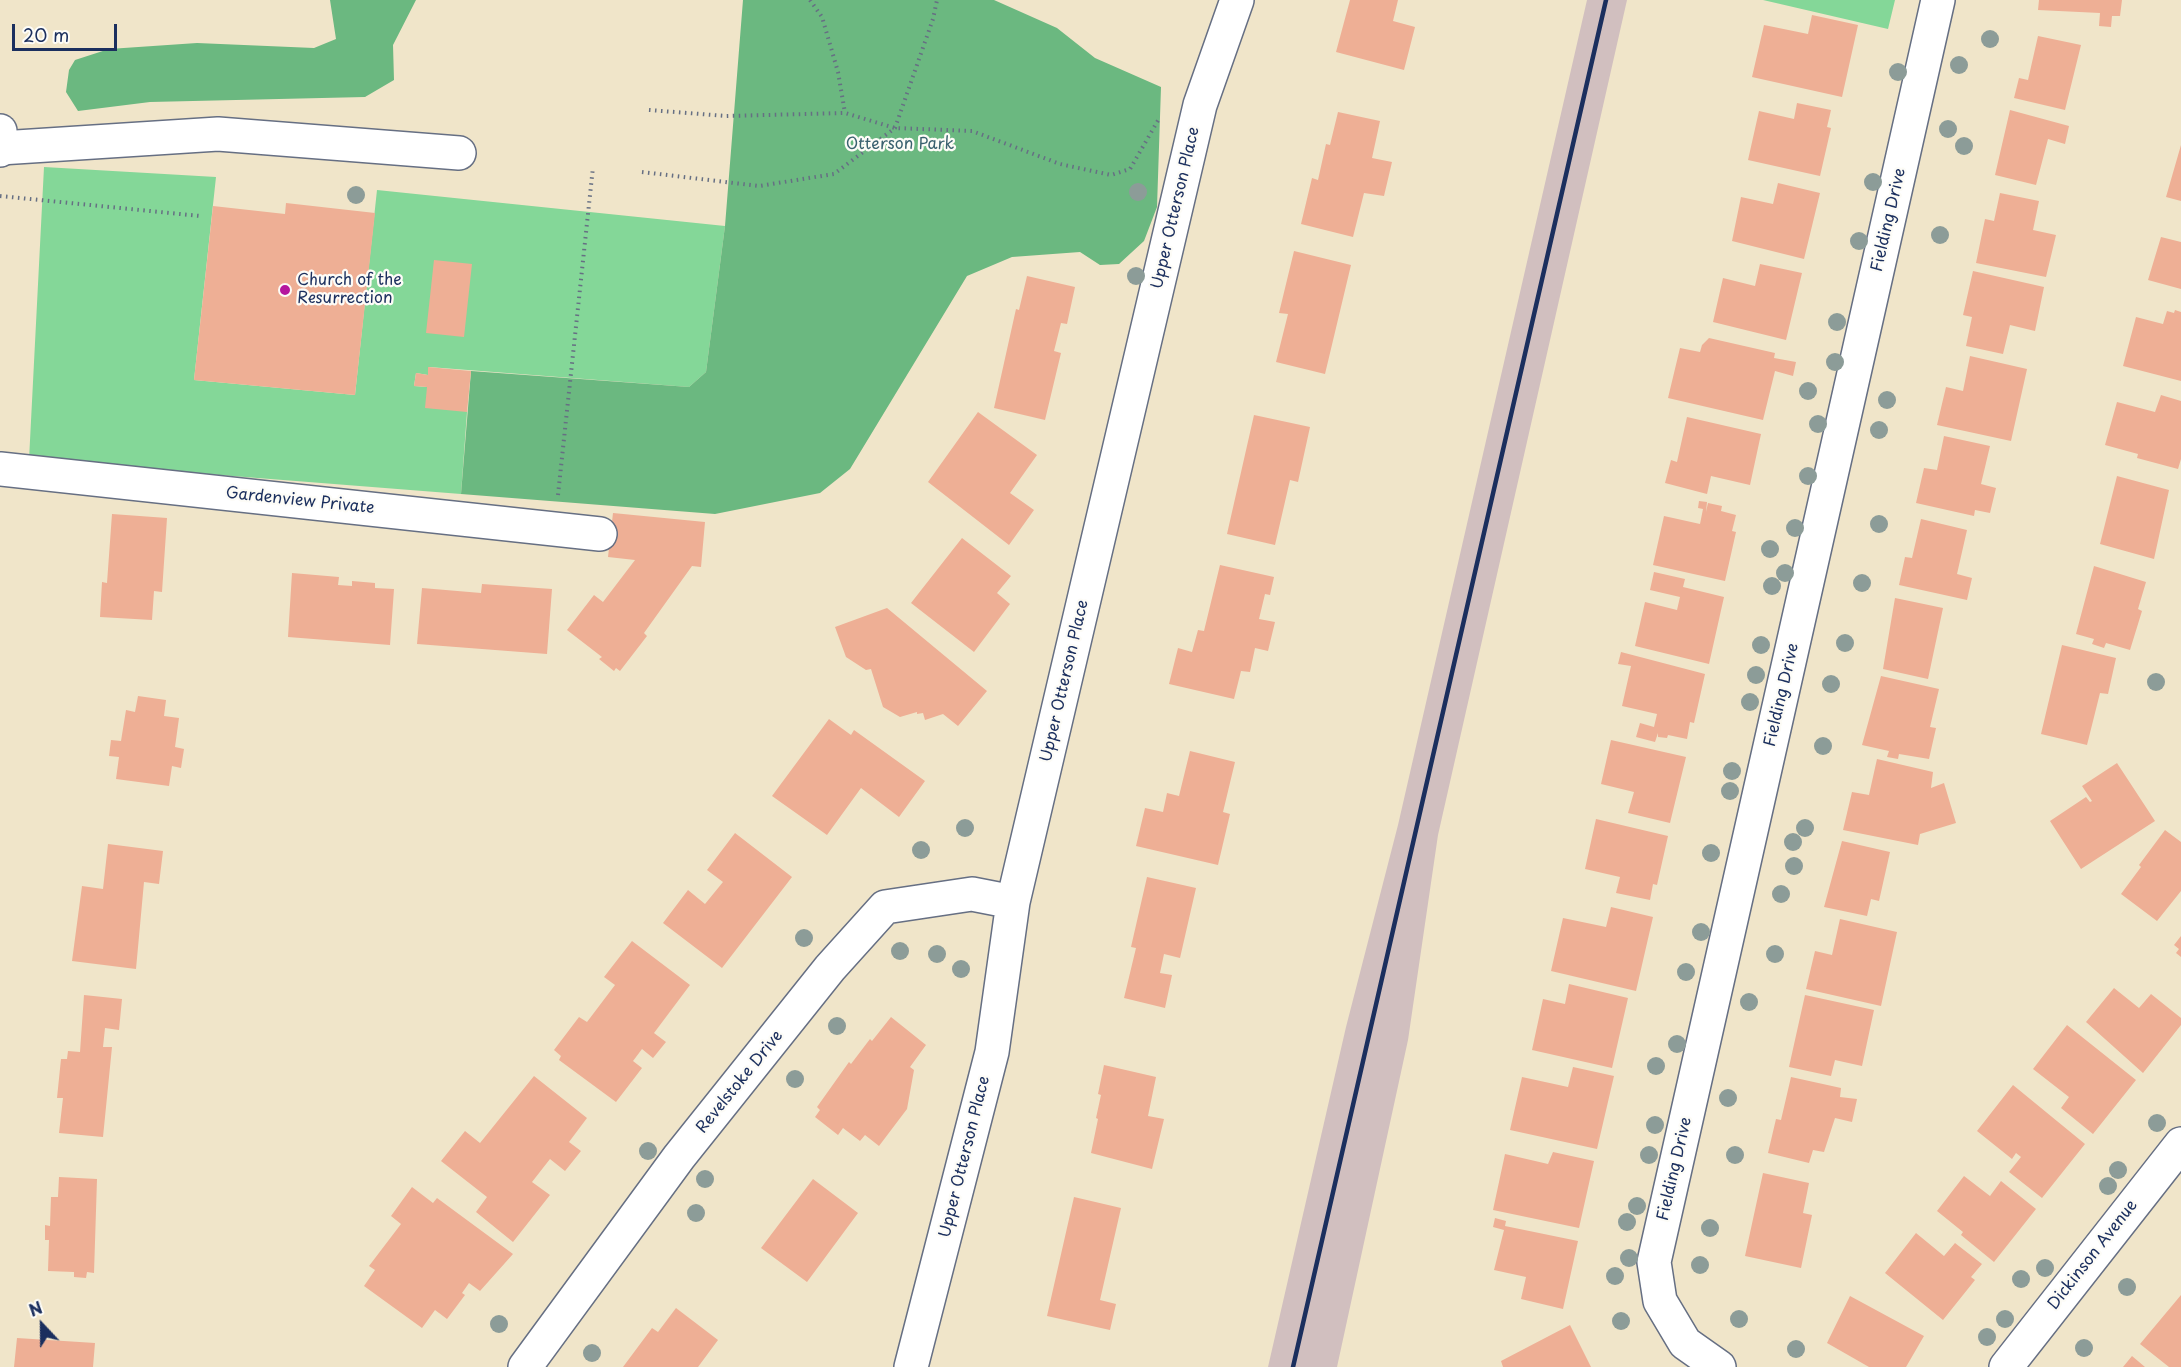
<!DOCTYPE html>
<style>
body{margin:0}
#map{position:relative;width:2181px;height:1367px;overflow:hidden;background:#f0e5c9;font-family:"Playpen Sans",sans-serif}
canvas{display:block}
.north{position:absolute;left:12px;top:1295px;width:60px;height:60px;-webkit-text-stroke:4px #fdfcf7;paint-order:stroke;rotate:338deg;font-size:16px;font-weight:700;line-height:24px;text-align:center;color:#1b2f5e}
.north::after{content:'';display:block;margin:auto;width:21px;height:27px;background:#1b2f5e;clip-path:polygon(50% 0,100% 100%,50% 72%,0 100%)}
.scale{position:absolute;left:12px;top:24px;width:105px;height:27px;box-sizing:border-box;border:3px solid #1b2f5e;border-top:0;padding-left:8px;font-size:18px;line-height:21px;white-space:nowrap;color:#1b2f5e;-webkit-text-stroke:4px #fdfcf7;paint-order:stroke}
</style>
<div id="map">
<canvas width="2181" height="1367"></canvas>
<div class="north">N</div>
<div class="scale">20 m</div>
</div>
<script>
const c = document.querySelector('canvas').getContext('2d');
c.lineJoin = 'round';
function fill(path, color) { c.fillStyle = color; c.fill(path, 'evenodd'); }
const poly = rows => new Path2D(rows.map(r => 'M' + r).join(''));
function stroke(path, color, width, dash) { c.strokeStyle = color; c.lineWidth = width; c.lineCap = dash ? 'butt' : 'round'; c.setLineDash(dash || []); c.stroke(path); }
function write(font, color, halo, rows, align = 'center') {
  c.font = font + ' "Playpen Sans",sans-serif'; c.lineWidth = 4.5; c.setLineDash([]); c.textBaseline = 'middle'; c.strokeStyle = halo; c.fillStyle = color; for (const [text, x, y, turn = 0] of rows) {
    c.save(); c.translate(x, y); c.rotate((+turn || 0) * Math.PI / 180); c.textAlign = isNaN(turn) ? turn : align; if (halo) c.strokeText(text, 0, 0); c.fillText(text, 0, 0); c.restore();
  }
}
fill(poly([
 [1587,0,1627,0,1438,835,1408,1040,1337,1367,1268,1367,1346,1027,1398,825]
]), '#d1bfbf');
fill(poly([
 [1763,0,1895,0,1888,29],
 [44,167,216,177,194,380,355,395,377,190,725,226,706,372,689,387,429,367,428,375,416,373,414,386,427,387,467,412,461,494,29,460]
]), '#84d798');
fill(poly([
 [330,0,416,0,393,45,394,80,365,97,150,102,78,111,66,92,69,70,75,60,109,49,197,43,314,48,336,39],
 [743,0,994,0,1057,28,1095,58,1161,87,1157,207,1144,241,1119,264,1100,265,1080,252,1012,257,967,276,850,469,820,493,715,514,461,494,471,371,689,387,706,372,725,226]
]), '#6bb880');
fill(poly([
 [1350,0,1398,0,1393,21,1415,27,1404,70,1336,52],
 [2039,0,2122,0,2120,16,2112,16,2111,27,2099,26,2100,13,2038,10],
 [1812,15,1858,25,1842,97,1752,77,1764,25,1808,34],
 [2038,36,2081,45,2065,110,2014,98,2019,78,2028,80],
 [1797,103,1831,110,1827,127,1831,128,1820,176,1748,160,1759,111,1794,119],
 [2010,110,2069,126,2065,144,2048,139,2036,185,1995,175],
 [1338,112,1380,121,1372,158,1392,162,1384,196,1364,193,1353,237,1301,224,1312,178,1318,180,1326,144,1330,145],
 [2181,145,2181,201,2166,197],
 [1778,183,1820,193,1804,259,1732,241,1741,197,1773,204],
 [2000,193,2039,201,2033,230,2056,235,2046,277,1976,263,1985,219,1994,221],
 [286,203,375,213,355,395,194,380,213,206,285,214],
 [2161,237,2181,242,2181,289,2148,280],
 [1294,251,1351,265,1325,374,1276,362,1288,314,1279,313],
 [434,260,472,264,464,337,426,333],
 [1760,264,1802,273,1786,340,1713,322,1723,278,1755,286],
 [1973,271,2044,287,2035,331,2010,325,2003,354,1966,346,1972,317,1963,315],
 [1027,276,1075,287,1067,324,1061,323,1054,351,1061,353,1045,420,994,408,1016,309,1019,310],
 [2175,310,2181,312,2181,381,2123,366,2136,317,2163,324,2167,311,2174,313],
 [1709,338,1775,353,1774,358,1796,362,1793,376,1775,371,1763,420,1668,398,1680,348,1700,352,1702,345],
 [1970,356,2027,369,2011,441,1937,425,1946,387,1963,391],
 [428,367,471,371,467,412,425,408,427,387,414,386,416,373,428,375],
 [2161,395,2181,401,2181,459,2178,469,2137,458,2138,454,2105,445,2117,402,2155,412],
 [978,412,1037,455,1010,493,1034,510,1009,545,928,482],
 [1254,415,1310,427,1298,482,1290,480,1275,545,1227,534],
 [1687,417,1761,434,1750,485,1711,476,1707,494,1665,483,1671,460,1677,462],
 [1944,436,1990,446,1981,484,1996,488,1990,513,1975,510,1974,516,1916,503,1924,468,1937,470],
 [2117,476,2169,490,2154,559,2100,544],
 [1699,501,1707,502,1706,512,1708,503,1722,506,1721,511,1736,515,1732,531,1736,532,1725,581,1653,565,1664,516,1700,524,1703,509,1698,508],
 [613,513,705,522,701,567,692,566,644,633,647,636,620,671,616,668,614,671,599,659,602,657,567,630,594,595,603,602,635,560,608,557],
 [112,514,167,518,162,592,154,591,152,620,100,617,102,582,107,583],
 [1921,519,1967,530,1957,574,1972,578,1967,600,1899,585,1905,557,1912,558],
 [962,538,1011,576,997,593,1010,604,974,652,911,603],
 [1220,565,1274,577,1270,595,1265,594,1259,619,1275,622,1268,651,1255,648,1250,672,1241,671,1234,699,1169,684,1178,648,1192,652,1198,630,1204,631],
 [2094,566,2146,582,2138,609,2142,611,2130,650,2106,643,2104,648,2092,644,2094,639,2076,634],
 [1654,572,1685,579,1683,587,1724,597,1709,664,1635,646,1645,602,1677,610,1680,597,1650,590],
 [292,573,339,577,338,585,352,586,352,581,375,583,375,588,394,589,390,645,288,637],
 [482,584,552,589,547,654,417,644,422,588,481,593],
 [1895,598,1943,608,1928,679,1883,669],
 [887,608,987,691,958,726,943,714,925,720,923,713,917,714,917,712,900,717,883,707,871,669,866,670,846,657,835,627],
 [2062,645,2116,658,2108,694,2100,693,2087,745,2041,734],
 [1621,652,1705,674,1694,723,1690,722,1687,739,1668,735,1667,738,1658,737,1658,733,1655,742,1636,737,1640,723,1654,727,1657,714,1622,706,1631,666,1618,664],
 [1881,676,1939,689,1930,727,1936,728,1929,759,1899,754,1898,759,1887,757,1889,751,1862,745],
 [138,696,166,700,164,716,179,718,175,747,184,749,181,768,172,766,169,786,116,779,119,757,109,756,111,740,121,741,126,710,135,712],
 [829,719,851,735,854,730,925,781,899,817,861,788,827,835,772,796],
 [1611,740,1686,757,1670,823,1628,813,1634,792,1601,784],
 [1190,751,1235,762,1223,812,1230,814,1218,865,1136,846,1145,808,1163,812,1167,793,1179,796],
 [1877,759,1933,772,1931,788,1944,783,1956,823,1920,834,1918,845,1843,830,1852,792,1869,795],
 [2117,763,2155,821,2081,869,2050,821,2086,797,2090,802,2092,801,2082,786],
 [1596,819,1668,836,1657,885,1653,884,1650,900,1616,893,1620,877,1585,869],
 [2165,830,2181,842,2181,891,2157,921,2121,894,2141,867,2139,865],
 [735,833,792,877,722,968,663,923,688,890,705,904,723,882,707,870],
 [1842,841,1890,852,1879,901,1871,899,1867,916,1824,907],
 [108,844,163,851,159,884,144,882,136,969,72,961,82,886,103,889],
 [1147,877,1196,888,1180,958,1164,954,1160,973,1172,975,1165,1008,1124,998,1136,948,1131,947],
 [1611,907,1653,917,1636,991,1551,971,1563,918,1606,927],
 [1840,919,1897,932,1881,1006,1806,989,1815,951,1832,955],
 [2181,936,2181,957,2176,953,2179,949,2174,945],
 [632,941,690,985,654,1033,666,1042,653,1058,642,1049,633,1061,642,1068,616,1102,559,1060,561,1056,554,1050,579,1017,587,1022,615,985,604,977],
 [1569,984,1628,998,1612,1068,1532,1050,1543,999,1565,1004],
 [2114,988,2139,1008,2151,994,2181,1018,2181,1025,2143,1073,2086,1022],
 [84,995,122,999,119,1030,105,1028,103,1047,112,1047,103,1137,59,1133,63,1098,57,1098,61,1059,67,1059,68,1051,80,1052],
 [1805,995,1874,1010,1862,1066,1835,1060,1831,1076,1789,1067],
 [891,1017,926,1045,910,1067,914,1070,907,1109,879,1146,865,1135,860,1141,843,1128,838,1135,815,1117,820,1110,817,1107,849,1062,851,1064,870,1039,872,1041],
 [2067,1025,2136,1080,2093,1134,2061,1108,2069,1097,2033,1069],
 [1104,1065,1156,1077,1148,1116,1164,1119,1152,1169,1091,1153,1098,1119,1096,1118,1101,1095,1098,1094],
 [1573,1067,1614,1076,1597,1149,1510,1130,1522,1077,1568,1087],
 [534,1076,587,1118,569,1142,581,1151,565,1171,550,1159,532,1182,550,1195,513,1242,476,1212,487,1197,441,1161,465,1131,480,1143],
 [1791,1077,1841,1088,1840,1097,1857,1099,1852,1122,1835,1118,1824,1152,1813,1150,1809,1163,1768,1153,1776,1119,1781,1120],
 [2013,1085,2085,1144,2042,1198,2009,1172,2021,1157,2016,1153,2012,1159,1977,1131],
 [1553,1152,1594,1161,1579,1228,1493,1210,1505,1154,1548,1164],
 [1763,1173,1809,1183,1803,1213,1812,1215,1801,1268,1745,1256],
 [1964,1176,1990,1196,2001,1181,2036,1209,1994,1262,1961,1235,1963,1232,1937,1211],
 [59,1177,97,1179,94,1273,87,1272,86,1278,74,1277,74,1272,48,1271,49,1240,45,1240,45,1225,50,1226,51,1197,58,1197],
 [813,1179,858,1213,807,1282,761,1248],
 [412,1187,433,1203,437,1198,513,1254,480,1291,469,1283,462,1293,465,1295,447,1319,435,1310,422,1328,364,1286,375,1270,369,1266,401,1224,391,1216],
 [1074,1197,1121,1208,1100,1300,1116,1304,1110,1330,1047,1316],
 [1495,1218,1506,1221,1505,1226,1578,1241,1563,1309,1521,1299,1526,1277,1494,1270,1504,1230,1493,1227],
 [1916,1233,1944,1256,1955,1243,1982,1264,1971,1277,1975,1280,1943,1320,1885,1273],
 [2181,1295,2181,1367,2169,1367,2140,1344],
 [1850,1296,1924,1336,1906,1367,1869,1367,1827,1343],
 [676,1308,718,1340,698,1367,623,1367,652,1328,658,1332],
 [1570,1325,1591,1367,1503,1367,1501,1361],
 [17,1338,95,1343,93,1367,14,1367],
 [2132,1356,2145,1367,2123,1367]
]), '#eeaf95');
const minor = poly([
 [0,148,218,134,459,153],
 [0,469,600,534],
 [525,1367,679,1157,830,968,885,907,972,894,1013,902],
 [911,1367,992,1052,1013,902,1200,105,1237,0],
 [1719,1367,1685,1343,1660,1301,1654,1262,1938,0],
 [2006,1367,2181,1144]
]);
const major = poly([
 [0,131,0,150]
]);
stroke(minor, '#666f83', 36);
stroke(major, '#666f83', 36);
stroke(poly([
 [810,0,822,17,838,72,845,113],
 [649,110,726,116,845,113,895,128,972,131,1060,164,1111,175,1130,169,1160,117],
 [642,172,759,186,834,174,895,128,933,19,937,0],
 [0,196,200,216],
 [558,495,593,167]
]), '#666f83', 4, [1.5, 4.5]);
stroke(minor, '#fff', 33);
stroke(major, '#fff', 33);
stroke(poly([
 [1293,1367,1606,0]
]), '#1b2f5e', 4.5);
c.fillStyle = '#8c9c98';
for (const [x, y] of [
 [1990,39],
 [1959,65],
 [1898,72],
 [1948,129],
 [1964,146],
 [1873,182],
 [1138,192],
 [356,195],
 [1940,235],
 [1859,241],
 [1136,276],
 [1837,322],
 [1835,362],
 [1808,391],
 [1887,400],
 [1818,424],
 [1879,430],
 [1808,476],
 [1879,524],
 [1795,528],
 [1770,549],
 [1785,573],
 [1862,583],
 [1772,586],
 [1845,643],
 [1761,645],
 [1756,675],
 [2156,682],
 [1831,684],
 [1750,702],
 [1823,746],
 [1732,771],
 [1730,791],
 [965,828],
 [1805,828],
 [1793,842],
 [921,850],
 [1711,853],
 [1794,866],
 [1781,894],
 [1701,932],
 [804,938],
 [900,951],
 [937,954],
 [1775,954],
 [961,969],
 [1686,972],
 [1749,1002],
 [837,1026],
 [1677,1044],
 [1656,1066],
 [795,1079],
 [1728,1098],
 [2157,1123],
 [1655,1125],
 [648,1151],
 [1649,1155],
 [1735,1155],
 [2118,1170],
 [705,1179],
 [2108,1186],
 [1637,1206],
 [696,1213],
 [1627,1222],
 [1710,1228],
 [1629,1258],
 [1700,1265],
 [2045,1268],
 [1615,1276],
 [2021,1279],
 [2127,1287],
 [1739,1319],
 [2005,1319],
 [1621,1321],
 [499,1324],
 [1987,1337],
 [2084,1348],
 [1796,1349],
 [592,1353]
]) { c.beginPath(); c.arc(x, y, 9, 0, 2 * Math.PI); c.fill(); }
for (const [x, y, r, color] of [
 [285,290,6,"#b5179e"]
]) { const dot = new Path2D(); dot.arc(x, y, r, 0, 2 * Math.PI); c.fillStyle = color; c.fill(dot); stroke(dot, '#fdfcf7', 2); }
write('16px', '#3a616f', '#fdfcf7', [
 ["Otterson Park",900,145]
]);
write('16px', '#1b2f5e', '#fdfcf7', [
 ["Upper Otterson Place",1176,208,-77],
 ["Fielding Drive",1889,220,-77],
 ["Gardenview Private",300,501,6],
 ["Upper Otterson Place",1065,681,-77],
 ["Fielding Drive",1782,695,-77],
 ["Revelstoke Drive",740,1082,-51],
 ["Upper Otterson Place",965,1157,-76],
 ["Fielding Drive",1675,1169,-77],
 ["Dickinson Avenue",2093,1255,-52]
]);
write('16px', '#1b2f5e', '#fdfcf7', [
 ["Church of the",297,281],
 ["Resurrection",297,299]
], 'left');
</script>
